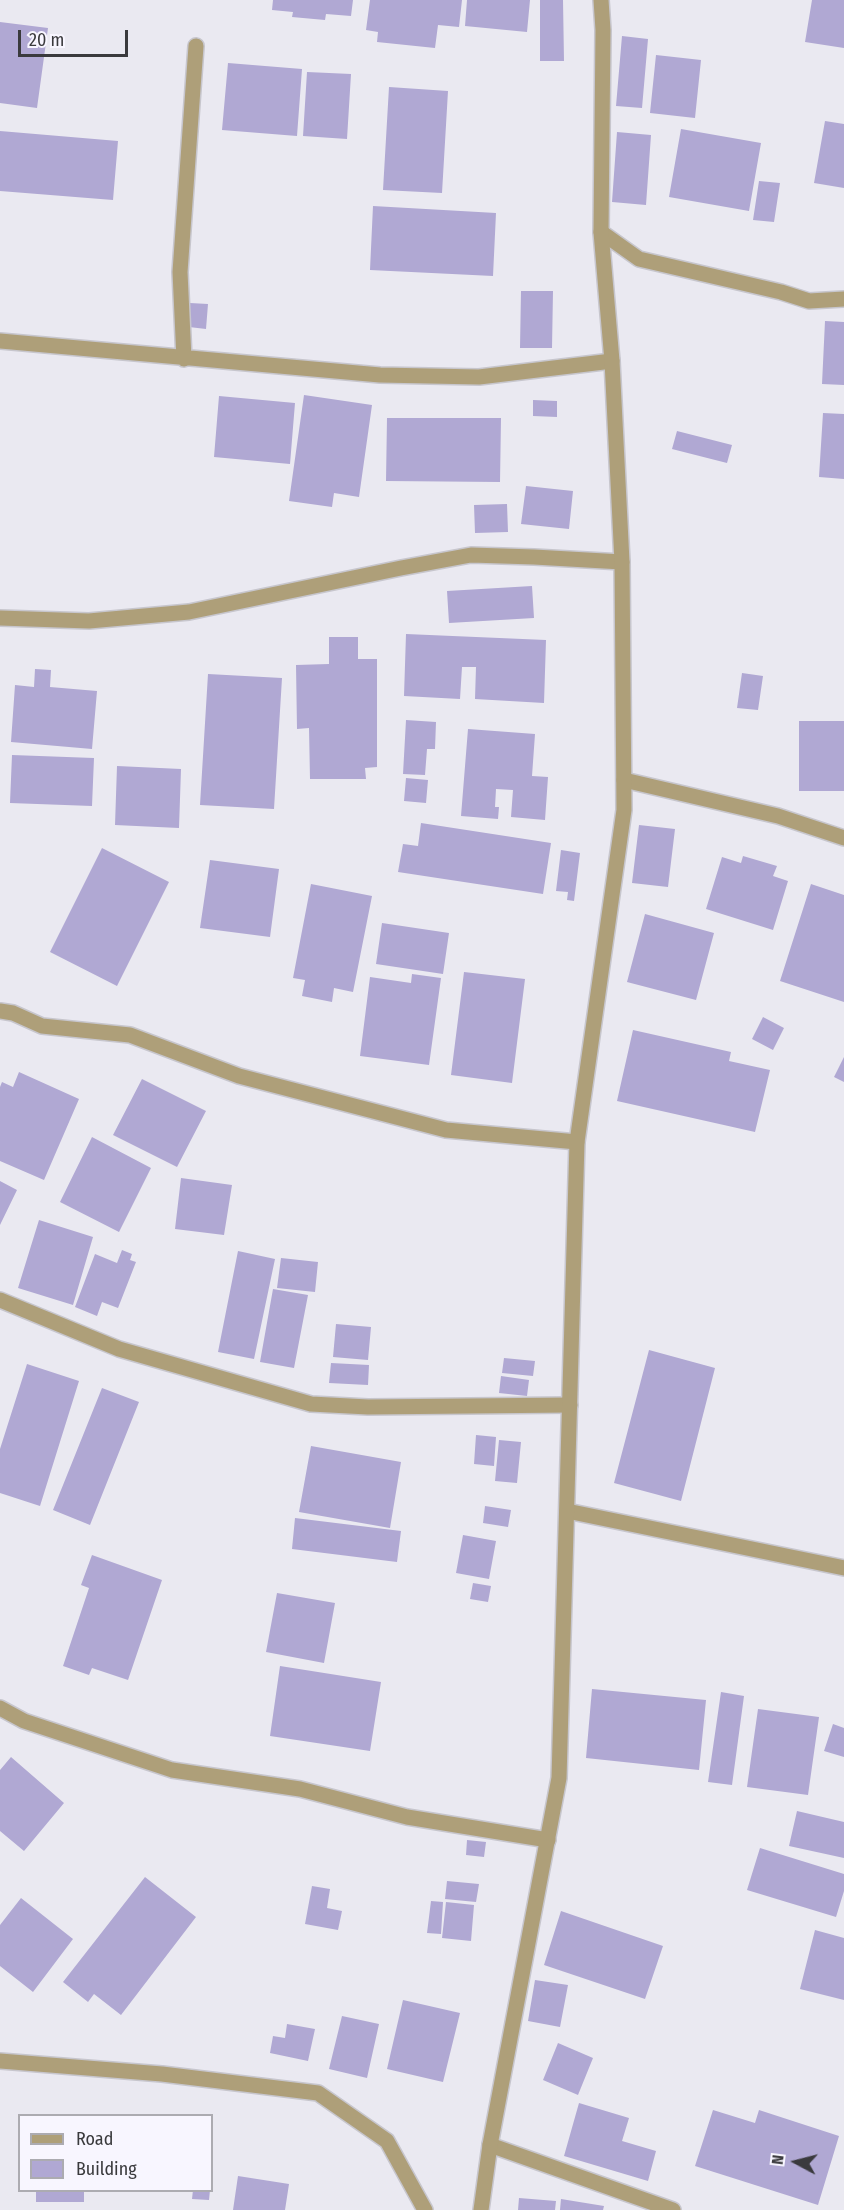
<!DOCTYPE html>
<style>
body{margin:0}
#map{position:relative;width:844px;height:2210px;overflow:hidden;background:#eae9f1;font-family:"Fira Sans Condensed",sans-serif}
canvas{display:block}
.legend{position:absolute;left:18px;top:2114px;width:195px;height:78px;box-sizing:border-box;background:#f8f6ff;border:2px solid #acabb1;margin:0;padding:8px 10px;list-style:none;font-size:18px;color:#3a3a3d}
.legend li{display:flex;align-items:center;gap:12px;height:30px}
.legend b{width:30px;border:2px solid #acabb1}
.north{position:absolute;left:766px;top:2132px;width:60px;height:60px;-webkit-text-stroke:4px #f8f6ff;paint-order:stroke;rotate:277deg;font-size:16px;font-weight:700;line-height:24px;text-align:center;color:#3a3a3d}
.north::after{content:'';display:block;margin:auto;width:21px;height:27px;background:#3a3a3d;clip-path:polygon(50% 0,100% 100%,50% 72%,0 100%)}
.scale{position:absolute;left:18px;top:30px;width:110px;height:27px;box-sizing:border-box;border:3px solid #3a3a3d;border-top:0;padding-left:8px;font-size:18px;line-height:21px;white-space:nowrap;color:#3a3a3d;-webkit-text-stroke:4px #f8f6ff;paint-order:stroke}
</style>
<div id="map">
<canvas width="844" height="2210"></canvas>
<ul class="legend">
<li><b style="height:8px;background:#ae9f79"></b>Road</li>
<li><b style="height:16px;background:#b0a8d3"></b>Building</li>
</ul>
<div class="north">N</div>
<div class="scale">20 m</div>
</div>
<script>
const c = document.querySelector('canvas').getContext('2d');
c.lineJoin = 'round';
function fill(path, color) { c.fillStyle = color; c.fill(path, 'evenodd'); }
const poly = rows => new Path2D(rows.map(r => 'M' + r).join(''));
function stroke(path, color, width, dash) { c.strokeStyle = color; c.lineWidth = width; c.lineCap = dash ? 'butt' : 'round'; c.setLineDash(dash || []); c.stroke(path); }
fill(poly([
 [273,0,353,0,351,16,326,14,325,20,292,17,293,12,272,10],
 [370,0,462,0,459,27,438,25,435,48,377,42,378,32,366,30],
 [467,0,530,0,527,32,465,26],
 [540,0,563,0,564,61,540,61],
 [812,0,844,0,844,48,805,42],
 [0,22,48,28,37,108,0,103],
 [622,36,648,39,642,108,616,106],
 [656,55,701,60,695,118,650,113],
 [228,63,302,69,297,136,222,130],
 [307,72,351,74,347,139,303,136],
 [389,87,448,91,442,193,383,190],
 [825,121,844,124,844,188,814,183],
 [681,129,761,143,749,211,669,197],
 [0,131,118,141,113,200,0,191],
 [617,132,651,135,646,205,612,202],
 [759,181,780,183,774,222,753,220],
 [373,206,496,213,493,276,370,270],
 [521,291,553,291,552,348,520,348],
 [190,303,208,304,206,329,189,327],
 [825,321,844,322,844,385,822,384],
 [304,395,372,405,359,497,334,493,332,507,289,501],
 [219,396,295,403,290,464,214,457],
 [533,400,557,401,557,417,533,416],
 [823,413,844,414,844,479,819,477],
 [387,418,501,418,500,482,386,481],
 [677,431,732,445,727,463,672,449],
 [526,486,573,491,569,529,521,524],
 [507,504,508,532,475,533,474,505],
 [532,586,534,618,449,623,447,591],
 [406,634,546,640,544,703,475,699,476,667,462,667,460,699,404,696],
 [329,637,358,637,358,659,377,659,377,767,365,768,366,779,310,779,309,728,297,729,296,665,329,664],
 [35,669,51,670,50,687,97,691,92,749,11,742,15,685,34,687],
 [742,673,763,676,758,710,737,708],
 [208,674,282,678,274,809,200,805],
 [406,720,436,722,435,749,427,749,425,775,403,774],
 [799,721,844,721,844,791,799,791],
 [468,729,535,734,532,776,548,777,545,820,511,817,513,790,496,789,495,807,499,807,498,819,461,816],
 [12,755,94,758,92,806,10,803],
 [117,766,181,769,179,828,115,825],
 [406,778,428,780,426,803,404,801],
 [421,823,551,843,543,894,398,872,403,844,418,846],
 [639,825,675,829,668,887,632,883],
 [102,848,169,882,117,986,50,952],
 [561,850,580,853,574,901,567,900,568,892,556,891],
 [743,856,777,866,773,876,788,881,773,930,706,909,722,857,741,863],
 [210,860,279,869,270,937,200,928],
 [311,884,372,896,353,992,334,988,332,1002,302,996,305,980,293,978],
 [811,884,844,895,844,1002,780,981],
 [645,914,714,933,696,1000,627,982],
 [382,923,449,933,443,974,376,964],
 [464,972,525,979,512,1083,451,1075],
 [412,974,441,978,429,1065,360,1056,370,977,411,983],
 [763,1017,784,1028,773,1050,752,1039],
 [633,1030,731,1052,729,1061,770,1070,755,1132,617,1101],
 [844,1057,844,1082,834,1077],
 [19,1072,79,1099,44,1180,0,1161,0,1087,2,1082,13,1087],
 [142,1079,206,1111,177,1167,113,1135],
 [92,1137,151,1168,119,1232,60,1202],
 [181,1178,232,1185,224,1235,175,1229],
 [0,1181,17,1190,0,1225],
 [39,1220,93,1237,73,1305,18,1288],
 [122,1250,132,1254,130,1260,136,1262,118,1308,102,1302,97,1316,75,1307,95,1254,117,1263],
 [238,1251,275,1259,254,1359,218,1352],
 [281,1258,318,1262,315,1292,277,1288],
 [273,1289,308,1295,294,1368,260,1362],
 [336,1324,371,1327,368,1360,333,1357],
 [649,1350,715,1368,681,1501,614,1483],
 [504,1358,535,1361,533,1376,502,1373],
 [331,1363,369,1365,368,1385,329,1383],
 [27,1364,79,1381,40,1506,0,1493,0,1449],
 [501,1376,529,1380,527,1396,499,1393],
 [102,1388,139,1402,90,1525,53,1510],
 [476,1435,496,1437,494,1466,474,1464],
 [499,1440,521,1442,517,1483,495,1481],
 [311,1446,401,1462,390,1528,299,1512],
 [485,1506,511,1510,508,1527,483,1523],
 [295,1518,401,1531,397,1562,292,1549],
 [463,1535,496,1541,489,1579,456,1573],
 [92,1555,162,1580,128,1680,92,1668,89,1675,63,1666,89,1588,81,1585],
 [473,1583,491,1586,488,1602,470,1599],
 [277,1593,335,1603,324,1663,266,1652],
 [280,1666,381,1682,370,1751,270,1736],
 [592,1689,706,1700,699,1770,586,1758],
 [721,1692,744,1696,732,1785,708,1782],
 [758,1709,819,1717,808,1795,747,1787],
 [833,1724,844,1728,844,1757,824,1751],
 [11,1757,64,1803,24,1851,0,1831,0,1770],
 [797,1811,844,1822,844,1858,789,1846],
 [467,1840,486,1842,484,1857,466,1855],
 [760,1848,844,1874,844,1891,836,1917,747,1890],
 [145,1877,196,1917,121,2015,94,1994,88,2002,63,1982],
 [447,1881,479,1884,476,1902,445,1899],
 [312,1886,330,1889,327,1908,342,1911,338,1930,305,1924],
 [21,1898,73,1939,33,1992,0,1966,0,1925],
 [431,1901,443,1902,441,1934,427,1933],
 [446,1902,474,1905,471,1941,442,1938],
 [561,1911,663,1946,645,1999,544,1965],
 [815,1930,844,1938,844,2000,800,1989],
 [535,1980,568,1985,560,2027,528,2021],
 [403,2000,460,2013,443,2082,387,2069],
 [342,2016,379,2024,367,2078,329,2069],
 [287,2024,315,2029,308,2061,270,2053,273,2036,285,2038],
 [558,2043,593,2058,578,2095,543,2080],
 [579,2103,629,2118,622,2141,656,2151,648,2181,564,2156],
 [713,2110,755,2123,759,2110,839,2136,818,2205,695,2166],
 [238,2176,289,2184,285,2210,233,2210],
 [36,2190,84,2190,84,2202,36,2202],
 [193,2190,210,2190,209,2200,192,2199],
 [519,2198,556,2201,555,2210,518,2210],
 [561,2199,604,2206,603,2210,560,2210]
]), '#b0a8d3');
const minor = poly([
 [601,232,639,259,781,292,809,301,844,299],
 [0,341,380,375,479,377,612,361],
 [184,359,180,272,196,46],
 [0,618,89,621,189,612,401,568,471,555,534,557,622,562],
 [624,780,778,816,844,838],
 [0,1011,13,1013,42,1026,130,1035,239,1076,446,1130,577,1142],
 [0,1300,119,1349,311,1404,368,1407,570,1405],
 [567,1511,844,1568],
 [0,1708,24,1721,172,1770,300,1789,407,1817,548,1840],
 [0,2061,162,2074,318,2093,387,2141,425,2210],
 [490,2145,673,2210]
]);
const tertiary = poly([
 [481,2210,490,2145,559,1778,577,1142,624,810,622,562,612,361,601,232,603,30,601,0]
]);
stroke(minor, '#c7c6cd', 18);
stroke(tertiary, '#c7c6cd', 18);
stroke(minor, '#ae9f79', 15);
stroke(tertiary, '#ae9f79', 15);
</script>
